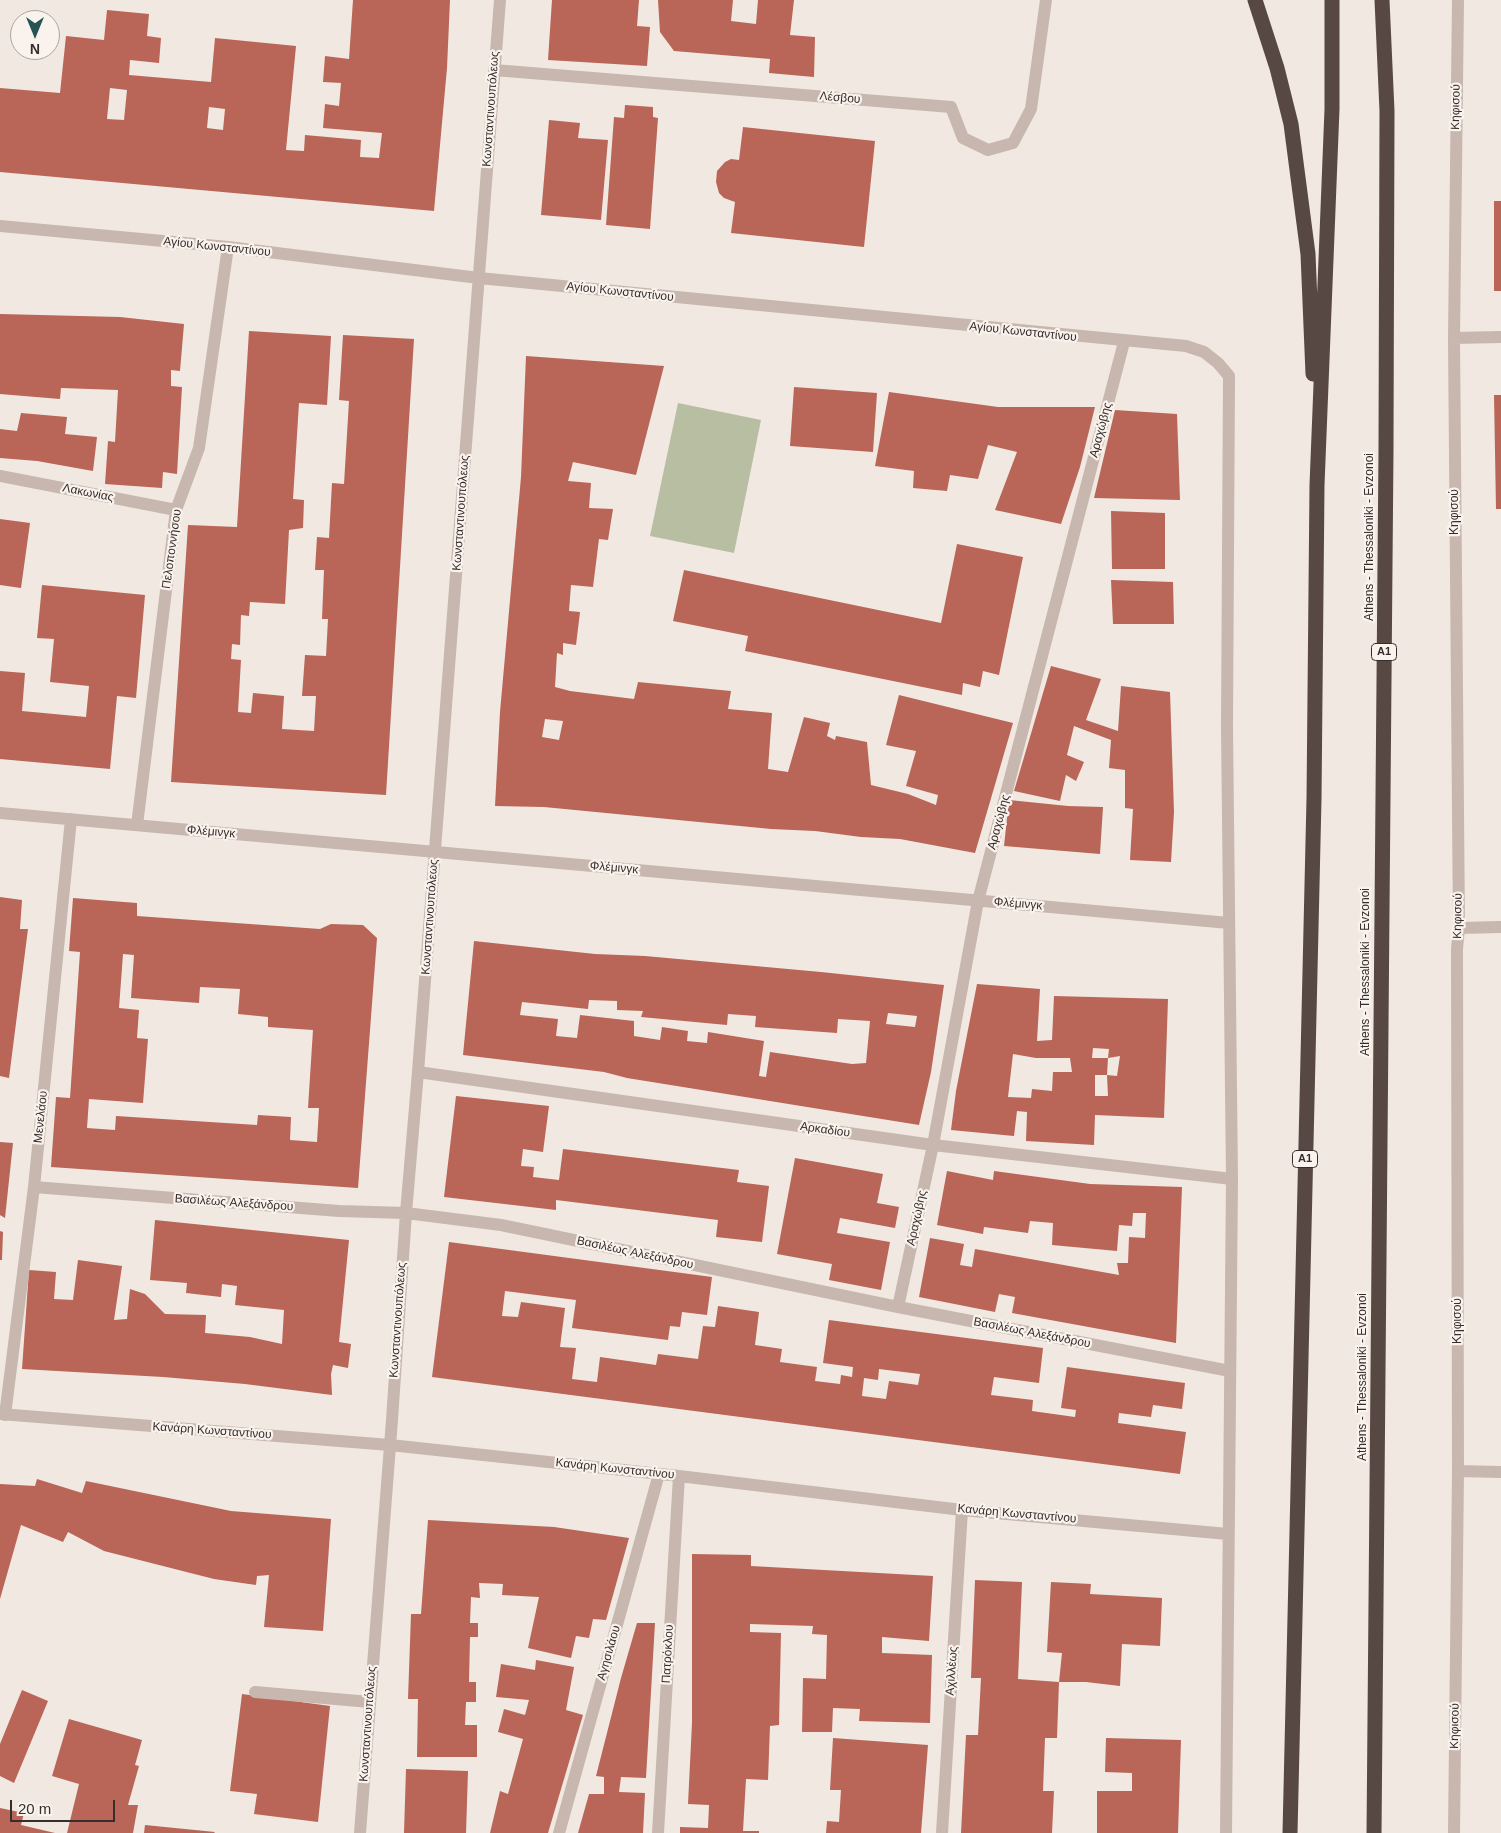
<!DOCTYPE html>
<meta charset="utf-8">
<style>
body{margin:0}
#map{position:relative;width:1501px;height:1833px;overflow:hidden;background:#f1e8e1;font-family:Arial,sans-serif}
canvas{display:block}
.north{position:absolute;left:10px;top:10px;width:50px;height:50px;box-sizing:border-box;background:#f9f2ed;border:1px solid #aba49f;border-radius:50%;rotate:180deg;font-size:14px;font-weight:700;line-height:20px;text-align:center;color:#372e2b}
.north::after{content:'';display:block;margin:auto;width:18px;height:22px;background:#255453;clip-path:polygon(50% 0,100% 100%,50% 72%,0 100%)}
.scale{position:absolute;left:10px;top:1800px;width:105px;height:22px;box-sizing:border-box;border:2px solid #372e2b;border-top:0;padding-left:6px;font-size:15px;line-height:18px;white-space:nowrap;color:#372e2b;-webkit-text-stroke:4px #f9f2ed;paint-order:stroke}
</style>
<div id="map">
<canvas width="1501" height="1833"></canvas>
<div class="north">N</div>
<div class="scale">20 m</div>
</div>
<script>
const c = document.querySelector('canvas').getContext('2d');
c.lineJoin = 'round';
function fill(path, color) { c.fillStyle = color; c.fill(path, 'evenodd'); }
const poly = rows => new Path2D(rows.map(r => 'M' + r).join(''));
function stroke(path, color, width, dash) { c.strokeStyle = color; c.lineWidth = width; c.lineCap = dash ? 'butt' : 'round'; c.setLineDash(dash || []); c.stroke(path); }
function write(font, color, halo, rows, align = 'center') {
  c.font = font + ' Arial,sans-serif'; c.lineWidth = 4.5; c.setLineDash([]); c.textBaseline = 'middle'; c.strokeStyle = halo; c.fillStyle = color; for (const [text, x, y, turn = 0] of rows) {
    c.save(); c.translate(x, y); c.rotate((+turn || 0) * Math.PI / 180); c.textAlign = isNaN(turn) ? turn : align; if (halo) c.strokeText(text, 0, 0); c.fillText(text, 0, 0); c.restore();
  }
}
fill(poly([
 [678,403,761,420,734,553,650,536]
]), '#b8bea2');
fill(poly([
 [353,0,450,0,447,68,434,211,0,172,0,88,60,93,66,36,104,40,107,10,149,14,147,36,161,38,159,63,130,60,129,75,211,82,215,38,296,46,286,150,304,151,305,135,361,140,360,157,379,158,382,133,323,128,325,104,339,106,341,83,323,82,325,56,349,59],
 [110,88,127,90,124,120,107,119],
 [209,107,225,109,223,130,207,128],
 [552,0,639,0,637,26,650,27,647,66,548,60],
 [658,0,733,0,731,21,756,24,758,0,794,0,790,35,815,37,814,77,769,73,770,59,674,51,660,32],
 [625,105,653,107,653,117,658,118,650,229,606,225,614,117,624,118],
 [549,120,580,123,578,138,608,140,601,220,541,215],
 [743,127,875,141,864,247,731,233,735,202,724,198,719,193,716,182,717,171,725,162,731,159,739,160],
 [1494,201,1501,201,1501,291,1494,291],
 [0,314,120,317,184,324,180,371,171,370,171,386,182,387,177,474,163,472,162,488,105,484,108,441,115,442,118,390,61,388,60,399,0,394],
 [249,331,331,336,327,405,299,403,293,499,304,500,303,528,289,530,285,604,250,602,249,616,241,615,240,645,232,644,231,659,241,660,238,712,251,713,253,693,284,696,282,729,314,731,316,696,302,696,305,655,326,656,328,619,322,619,324,570,315,570,317,537,329,538,332,483,344,484,349,401,339,400,343,335,414,339,386,795,171,782,188,525,237,527],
 [526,356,664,366,636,475,573,462,568,481,591,483,589,508,613,509,608,540,599,539,593,587,571,585,569,611,580,612,576,645,563,643,563,655,557,653,555,687,570,691,634,699,638,682,731,691,728,709,772,713,768,769,788,772,804,717,830,723,827,736,835,740,836,736,867,742,871,785,908,794,936,805,938,795,906,786,916,751,886,745,899,695,1013,723,975,853,900,839,861,837,815,831,771,829,544,807,495,806,500,712,521,477],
 [545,719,563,721,559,740,542,737],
 [794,387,877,393,873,452,790,446],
 [889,392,998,407,1095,407,1080,467,1061,524,995,510,1017,452,988,445,978,479,950,475,947,491,913,488,914,471,875,466],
 [1494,395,1501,395,1501,509,1496,509],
 [1115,410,1177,414,1180,500,1094,498],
 [21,413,67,417,65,434,97,437,93,471,37,461,0,458,0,429,17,431],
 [1111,511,1165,513,1165,569,1112,569],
 [0,519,30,523,21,588,0,585],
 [957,544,1023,557,999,675,983,671,980,687,963,683,962,695,745,651,748,636,673,621,684,570,941,623],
 [1111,580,1173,582,1174,624,1113,624],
 [42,585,145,595,136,698,117,696,110,769,0,759,0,671,25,673,22,711,86,717,89,686,50,682,54,639,37,638],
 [1051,666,1101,679,1086,720,1118,731,1121,686,1170,692,1174,812,1171,862,1130,860,1133,809,1125,808,1125,770,1109,768,1111,740,1074,726,1067,755,1084,762,1076,781,1066,775,1060,801,1014,791],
 [1009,800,1068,806,1103,807,1100,854,1004,846],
 [0,897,22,900,20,929,28,929,9,1078,0,1076],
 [73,898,137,903,137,916,320,929,331,924,363,925,377,938,358,1188,51,1167,56,1097,70,1098,80,952,69,951],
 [123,954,134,955,131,998,199,1003,200,987,240,989,238,1014,268,1017,268,1027,313,1030,308,1108,319,1108,317,1142,290,1140,291,1117,258,1115,257,1125,116,1116,115,1130,87,1128,89,1099,143,1103,148,1039,137,1038,139,1010,119,1008],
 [474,941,595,954,645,956,821,972,944,985,931,1072,919,1125,627,1078,604,1072,463,1055],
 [589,1000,617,1001,617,1010,643,1011,641,1017,727,1025,728,1014,756,1016,755,1027,837,1033,838,1019,870,1021,866,1063,852,1064,770,1052,766,1077,759,1076,764,1041,708,1032,707,1043,687,1041,688,1031,662,1027,660,1040,634,1036,634,1021,580,1015,577,1038,556,1036,558,1019,520,1015,522,1002,588,1009],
 [888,1013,917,1016,915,1027,886,1024],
 [977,984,1040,989,1037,1041,1052,1040,1054,996,1168,999,1164,1118,1095,1115,1094,1145,1026,1141,1027,1112,1017,1111,1014,1136,951,1130,956,1091],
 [1093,1048,1109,1049,1108,1058,1120,1056,1117,1076,1107,1075,1108,1058,1092,1058],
 [1013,1054,1036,1058,1070,1058,1072,1072,1053,1072,1052,1091,1032,1089,1031,1098,1008,1097],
 [1095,1075,1107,1075,1108,1096,1095,1096],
 [456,1096,549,1106,543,1152,523,1149,521,1166,534,1167,533,1177,559,1180,563,1149,739,1170,737,1182,769,1186,762,1242,716,1237,718,1220,556,1200,556,1210,444,1197],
 [0,1142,13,1143,5,1218,0,1215],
 [795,1158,883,1174,877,1203,899,1207,895,1228,840,1218,837,1233,890,1242,881,1290,829,1280,832,1264,777,1254],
 [947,1171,993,1180,994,1171,1090,1184,1182,1187,1176,1343,1012,1313,1015,1297,999,1294,995,1312,919,1297,930,1238,964,1244,960,1265,972,1267,975,1249,1119,1275,1117,1263,1128,1263,1129,1237,1145,1238,1146,1213,1133,1213,1132,1226,1119,1225,1117,1251,1052,1245,1053,1223,1030,1221,1028,1233,984,1227,983,1234,937,1225],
 [155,1220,349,1240,339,1342,351,1344,348,1368,333,1365,331,1374,332,1395,245,1384,163,1377,22,1369,29,1270,56,1272,54,1299,73,1300,78,1260,122,1266,114,1320,127,1319,130,1289,145,1294,165,1314,206,1315,205,1333,250,1337,282,1344,284,1310,235,1305,237,1286,222,1284,221,1297,186,1293,187,1283,150,1280],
 [0,1231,3,1232,2,1260,0,1260],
 [449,1242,712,1277,707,1315,682,1312,680,1327,670,1326,668,1340,572,1328,576,1300,505,1291,502,1316,518,1317,521,1302,565,1308,560,1347,576,1348,572,1379,597,1382,600,1357,656,1365,658,1354,698,1359,703,1326,715,1327,718,1306,759,1312,755,1345,782,1349,780,1362,817,1367,815,1381,840,1384,841,1375,852,1377,853,1367,823,1363,829,1320,1043,1348,1039,1383,994,1377,991,1395,1033,1400,1032,1411,1075,1417,1076,1410,1061,1408,1067,1367,1185,1383,1182,1409,1153,1405,1151,1417,1119,1413,1118,1423,1186,1432,1180,1474,432,1377],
 [879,1369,920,1374,918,1385,889,1381,886,1399,862,1396,864,1378,878,1380],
 [37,1479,82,1493,86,1481,231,1511,331,1519,323,1631,264,1627,269,1575,257,1576,256,1585,214,1579,104,1551,68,1532,63,1542,21,1525,0,1599,0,1484,35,1486],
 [428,1520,554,1527,629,1538,606,1620,593,1619,589,1638,576,1636,571,1658,528,1648,539,1597,502,1595,503,1584,479,1583,480,1598,471,1597,470,1623,478,1623,478,1637,470,1637,469,1682,476,1682,476,1702,466,1702,465,1725,477,1725,477,1757,417,1757,418,1699,408,1699,411,1614,421,1614],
 [692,1554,751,1555,751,1566,933,1576,929,1641,882,1637,882,1653,932,1655,930,1723,859,1721,860,1709,833,1708,832,1732,802,1732,803,1678,826,1679,827,1635,812,1634,813,1626,750,1624,750,1632,781,1633,779,1725,770,1726,768,1780,746,1779,743,1831,759,1831,759,1833,680,1833,680,1827,708,1828,709,1805,688,1804,692,1723],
 [975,1580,1022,1582,1018,1679,1059,1682,1057,1738,1045,1738,1043,1791,1054,1791,1052,1833,961,1833,966,1735,978,1735,981,1678,971,1678],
 [1051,1582,1091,1584,1090,1594,1162,1598,1160,1646,1122,1644,1120,1686,1086,1682,1059,1682,1062,1653,1047,1652],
 [637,1623,655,1623,646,1778,621,1777,619,1792,645,1793,643,1833,578,1833,589,1794,604,1794,604,1777,596,1776,621,1678],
 [536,1660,574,1667,566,1710,583,1715,548,1833,490,1833,500,1791,508,1794,523,1739,498,1732,504,1709,525,1715,529,1700,496,1697,501,1664,535,1670],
 [22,1690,48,1701,14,1783,0,1776,0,1744],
 [242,1694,330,1706,318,1822,254,1814,257,1794,230,1791],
 [69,1719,142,1740,135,1765,139,1766,128,1805,138,1805,133,1833,67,1833,79,1784,52,1776],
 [833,1738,928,1745,921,1833,826,1833,827,1821,839,1822,841,1790,830,1790],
 [1106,1738,1181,1740,1178,1833,1097,1833,1097,1791,1132,1791,1132,1773,1105,1772],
 [406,1769,468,1771,466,1833,404,1833],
 [0,1808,24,1813,21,1825,55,1833,0,1833],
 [145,1825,215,1832,214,1833,144,1833]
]), '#b96557');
stroke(poly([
 [494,70,951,107,963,138,988,150,1013,143,1031,109,1046,0],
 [0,226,228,247,479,278,1186,346,1204,352,1218,363,1229,376,1227,727,1232,1179,1226,1833],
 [1454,338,1501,337],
 [0,476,176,510],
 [0,813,1229,923],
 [137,825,176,510,199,448,228,247],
 [1459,928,1501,927],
 [418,1072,933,1145,1232,1179],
 [34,1187,339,1211,406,1213,501,1225,898,1307,1230,1371],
 [898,1307,933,1145,978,901,1124,342],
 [0,1414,390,1445,679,1476,962,1510,1228,1534],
 [5,1415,34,1187,71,819],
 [1458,1471,1501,1472],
 [255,1692,370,1702],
 [360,1833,392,1420,406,1213,418,1072,500,0],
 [559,1833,659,1474],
 [658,1833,679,1476],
 [942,1833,962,1510],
 [1454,1833,1458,1471,1457,949,1459,928,1454,338,1458,0]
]), '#c8b7ae', 12);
stroke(poly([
 [1255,0,1277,68,1291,124,1308,254,1313,374],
 [1290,1833,1314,799,1317,485,1332,109,1332,0],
 [1374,1833,1386,450,1387,111,1382,0]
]), '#574843', 15);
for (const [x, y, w] of [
 [1384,652,25],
 [1305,1159,25]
]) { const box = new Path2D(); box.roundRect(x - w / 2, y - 8.5, w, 17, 4); c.fillStyle = '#f9f2ed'; c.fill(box); stroke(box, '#372e2b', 1); }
write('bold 11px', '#372e2b', null, [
 ["Α1",1384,652],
 ["Α1",1305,1159]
]);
write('12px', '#372e2b', '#f9f2ed', [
 ["Λέσβου",840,98,5],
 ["Κηφισού",1456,107,-89],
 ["Κωνσταντινουπόλεως",491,109,-86],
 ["Αγίου Κωνσταντίνου",217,247,6],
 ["Αγίου Κωνσταντίνου",620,292,6],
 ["Αγίου Κωνσταντίνου",1023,332,6],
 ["Αραχώβης",1101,430,-75],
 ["Λακωνίας",88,493,11],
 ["Κηφισού",1455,512,-90],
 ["Κωνσταντινουπόλεως",461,513,-86],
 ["Athens - Thessaloniki - Evzonoi",1370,537,-90],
 ["Πελοποννήσου",172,549,-82],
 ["Αραχώβης",999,822,-75],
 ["Φλέμινγκ",211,832,5],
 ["Φλέμινγκ",614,868,5],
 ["Φλέμινγκ",1018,904,5],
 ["Κηφισού",1458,916,-89],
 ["Κωνσταντινουπόλεως",430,917,-86],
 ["Athens - Thessaloniki - Evzonoi",1366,972,-90],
 ["Μενελάου",41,1117,-84],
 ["Αρκαδίου",825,1130,8],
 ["Βασιλέως Αλεξάνδρου",234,1203,4],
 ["Αραχώβης",917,1218,-78],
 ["Βασιλέως Αλεξάνδρου",635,1253,12],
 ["Κωνσταντινουπόλεως",398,1320,-86],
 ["Κηφισού",1458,1321,-90],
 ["Βασιλέως Αλεξάνδρου",1032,1333,11],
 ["Athens - Thessaloniki - Evzonoi",1363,1377,-90],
 ["Κανάρη Κωνσταντίνου",212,1431,4],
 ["Κανάρη Κωνσταντίνου",615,1469,6],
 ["Κανάρη Κωνσταντίνου",1017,1514,5],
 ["Αγησιλάου",609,1653,-74],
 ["Πατρόκλου",668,1654,-87],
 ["Αχιλλέως",952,1671,-86],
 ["Κωνσταντινουπόλεως",368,1724,-86],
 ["Κηφισού",1455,1726,-89]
]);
</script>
